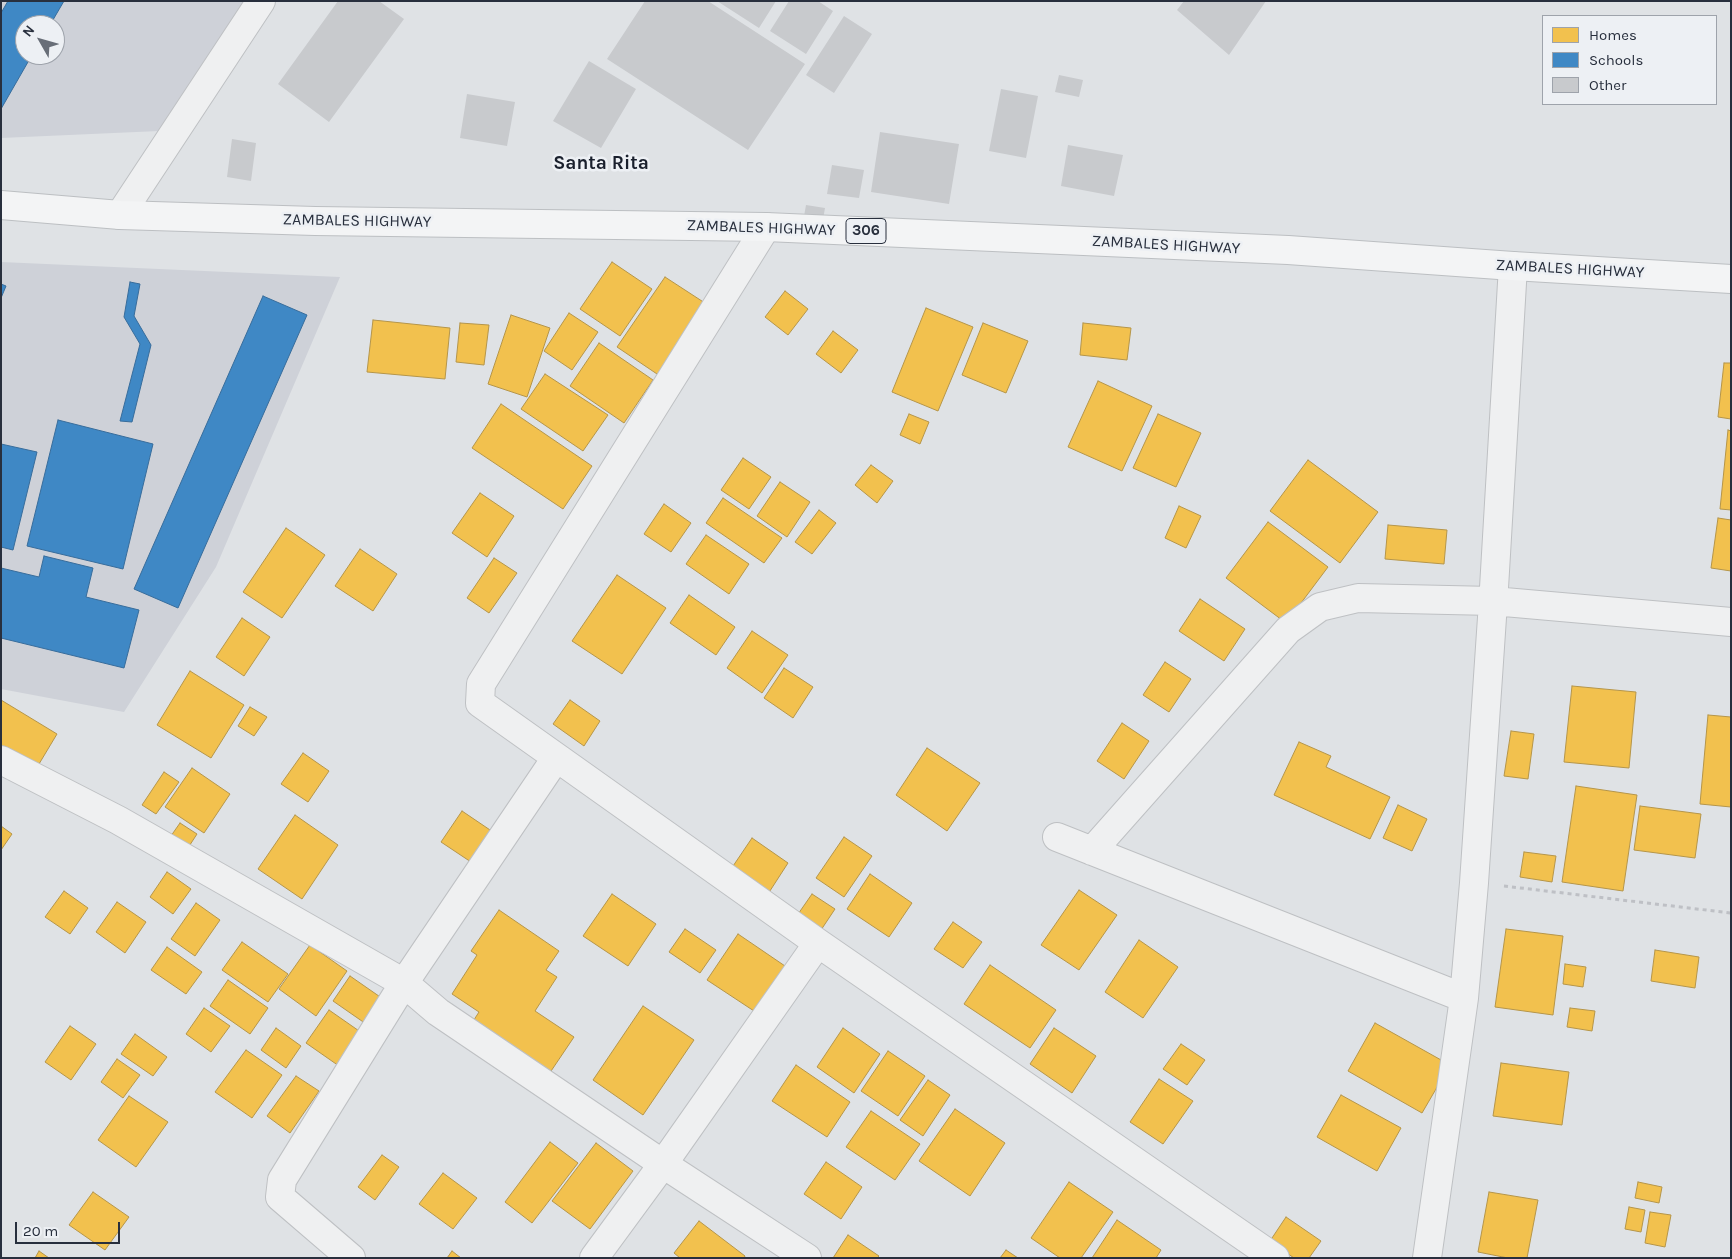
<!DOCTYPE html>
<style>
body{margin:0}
#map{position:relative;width:1732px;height:1259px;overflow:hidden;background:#dfe2e5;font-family:Karla,sans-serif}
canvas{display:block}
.frame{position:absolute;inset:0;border:2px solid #282f3d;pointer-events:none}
.legend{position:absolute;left:1542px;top:15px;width:175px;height:90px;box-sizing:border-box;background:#edf0f4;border:1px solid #9ea3ab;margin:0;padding:6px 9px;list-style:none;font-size:15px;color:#282f3d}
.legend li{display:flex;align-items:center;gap:10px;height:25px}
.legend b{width:25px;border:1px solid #9ea3ab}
.north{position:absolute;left:15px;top:15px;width:50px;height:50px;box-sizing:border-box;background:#edf0f4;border:1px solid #9ea3ab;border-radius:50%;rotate:308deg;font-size:14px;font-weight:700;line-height:20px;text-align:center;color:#282f3d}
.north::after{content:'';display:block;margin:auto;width:18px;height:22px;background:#686e78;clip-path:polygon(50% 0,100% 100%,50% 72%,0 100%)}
.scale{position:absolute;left:15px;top:1222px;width:105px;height:22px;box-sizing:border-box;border:2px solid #282f3d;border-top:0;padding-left:6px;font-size:15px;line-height:18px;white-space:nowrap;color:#282f3d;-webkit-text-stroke:4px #edf0f4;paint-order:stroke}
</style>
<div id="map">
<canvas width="1732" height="1259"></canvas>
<div class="frame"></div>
<ul class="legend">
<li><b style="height:14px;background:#f2c14e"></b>Homes</li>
<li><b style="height:14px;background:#3f88c5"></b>Schools</li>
<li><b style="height:14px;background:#c8cacd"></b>Other</li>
</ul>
<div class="north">N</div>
<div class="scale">20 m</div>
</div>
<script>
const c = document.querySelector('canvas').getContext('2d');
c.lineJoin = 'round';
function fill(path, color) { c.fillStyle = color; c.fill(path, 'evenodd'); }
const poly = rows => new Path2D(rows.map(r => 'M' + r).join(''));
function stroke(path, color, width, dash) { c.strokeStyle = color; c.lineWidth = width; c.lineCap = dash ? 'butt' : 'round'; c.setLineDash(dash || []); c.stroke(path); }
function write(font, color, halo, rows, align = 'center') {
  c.font = font + ' Karla,sans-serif'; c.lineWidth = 5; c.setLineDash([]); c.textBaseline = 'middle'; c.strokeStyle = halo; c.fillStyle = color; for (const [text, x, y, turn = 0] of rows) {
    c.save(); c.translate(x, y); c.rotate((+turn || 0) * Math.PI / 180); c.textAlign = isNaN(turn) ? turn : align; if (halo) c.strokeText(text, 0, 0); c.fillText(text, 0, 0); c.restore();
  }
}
fill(poly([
 [1,1,245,1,159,131,1,138],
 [25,25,55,25,55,55,25,55],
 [1,262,340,277,216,567,124,712,1,689]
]), '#ced1d8');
const homes = poly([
 [612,262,652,289,620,336,580,309,612,262],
 [665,277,708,305,660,376,617,347,665,277],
 [785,291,808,309,788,335,765,317,785,291],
 [926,308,973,327,938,411,892,392,926,308],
 [569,313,598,332,572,370,544,351,569,313],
 [511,315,550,328,527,397,488,384,511,315],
 [373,320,450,328,445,379,367,372,373,320],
 [460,323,489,325,484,365,456,362,460,323],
 [983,323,1028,341,1006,393,962,375,983,323],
 [1083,323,1131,328,1127,360,1080,355,1083,323],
 [833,331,858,350,841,373,816,354,833,331],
 [599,343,653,380,624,423,570,386,599,343],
 [1724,363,1731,363,1731,419,1718,417,1724,363],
 [545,374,608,415,583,451,521,409,545,374],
 [1098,381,1152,406,1122,471,1068,447,1098,381],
 [501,404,592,466,563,509,472,448,501,404],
 [909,414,929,422,920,444,900,435,909,414],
 [1158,414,1201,433,1176,487,1133,468,1158,414],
 [1728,430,1731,431,1731,510,1720,509,1728,430],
 [743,458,771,477,749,509,721,490,743,458],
 [1308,460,1378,512,1340,563,1270,511,1308,460],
 [871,465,893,481,877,503,855,485,871,465],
 [780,482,810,502,787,537,757,516,780,482],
 [480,493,514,516,487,557,452,533,480,493],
 [723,498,782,538,764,563,706,523,723,498],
 [664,504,691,523,671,552,644,534,664,504],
 [1179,506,1201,516,1186,548,1165,538,1179,506],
 [819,510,836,523,812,554,795,542,819,510],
 [1718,518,1731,520,1731,571,1711,568,1718,518],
 [1268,522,1328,567,1286,623,1226,578,1268,522],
 [1388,525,1447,530,1444,564,1385,559,1388,525],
 [286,528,325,555,282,618,243,592,286,528],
 [706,535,749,564,729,594,686,564,706,535],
 [360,549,397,574,373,611,335,586,360,549],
 [494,558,517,573,489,613,467,598,494,558],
 [617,575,666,608,622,674,572,641,617,575],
 [689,595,735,627,716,655,670,623,689,595],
 [1200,599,1245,629,1224,661,1179,631,1200,599],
 [242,618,270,637,244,676,216,657,242,618],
 [752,631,788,655,762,693,727,668,752,631],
 [1165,662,1191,679,1169,712,1143,695,1165,662],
 [784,668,813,687,793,718,764,698,784,668],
 [190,671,244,705,211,758,157,725,190,671],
 [1572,686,1636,692,1629,768,1564,762,1572,686],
 [1,700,57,734,36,769,1,747,1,700],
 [570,700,600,721,584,746,553,724,570,700],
 [250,707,267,717,254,736,238,726,250,707],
 [1708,715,1731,717,1731,807,1700,804,1708,715],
 [1122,723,1149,741,1124,779,1097,761,1122,723],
 [1511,731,1534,734,1528,779,1504,776,1511,731],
 [1299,742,1331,756,1326,767,1390,797,1370,839,1274,795,1299,742],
 [927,748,980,783,947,831,896,795,927,748],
 [303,753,329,771,308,802,281,784,303,753],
 [192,768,230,794,204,833,165,807,192,768],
 [164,772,179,782,156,814,142,805,164,772],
 [1576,786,1637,795,1623,891,1562,882,1576,786],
 [1398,805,1427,819,1412,851,1383,838,1398,805],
 [1640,806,1701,814,1695,858,1634,850,1640,806],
 [462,811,496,834,474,864,441,842,462,811],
 [295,815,338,845,302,899,258,869,295,815],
 [180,823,197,834,184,854,166,843,180,823],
 [1,826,12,834,1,850,1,826],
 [844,837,872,856,844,897,816,878,844,837],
 [752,838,788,863,766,897,729,872,752,838],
 [1524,852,1556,856,1552,882,1520,877,1524,852],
 [167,872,191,889,173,914,150,897,167,872],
 [870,874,912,903,889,937,847,909,870,874],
 [1079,890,1117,915,1079,970,1041,945,1079,890],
 [64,891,88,908,70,934,45,917,64,891],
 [612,894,656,924,628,966,583,936,612,894],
 [812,894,835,909,819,933,796,917,812,894],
 [117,902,146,922,125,953,96,932,117,902],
 [196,903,220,920,195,956,171,939,196,903],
 [499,910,559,951,546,970,557,977,535,1011,574,1037,545,1080,468,1029,479,1012,452,994,477,955,471,951,499,910],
 [953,922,982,942,963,968,934,949,953,922],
 [685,929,716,950,700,973,669,952,685,929],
 [1506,929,1563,936,1553,1015,1495,1007,1506,929],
 [738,934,785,966,754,1011,707,980,738,934],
 [1139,940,1178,967,1143,1018,1105,992,1139,940],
 [242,942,288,974,268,1002,222,970,242,942],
 [310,945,347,971,316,1016,279,989,310,945],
 [167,947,202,972,186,994,151,970,167,947],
 [1655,950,1699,957,1695,988,1651,981,1655,950],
 [1565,964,1586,967,1583,987,1563,984,1565,964],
 [990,965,1056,1010,1030,1048,964,1004,990,965],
 [350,976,386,1001,369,1026,333,1001,350,976],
 [228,980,268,1008,250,1034,210,1006,228,980],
 [643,1006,694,1040,643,1115,593,1080,643,1006],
 [204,1008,230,1026,211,1052,186,1034,204,1008],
 [1570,1008,1595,1011,1592,1031,1567,1027,1570,1008],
 [329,1010,362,1033,339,1066,306,1043,329,1010],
 [1375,1023,1450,1065,1422,1113,1348,1071,1375,1023],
 [70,1026,96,1044,71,1080,45,1062,70,1026],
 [276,1028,301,1046,286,1068,261,1050,276,1028],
 [843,1028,880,1054,854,1093,817,1067,843,1028],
 [1054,1028,1096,1056,1072,1093,1030,1064,1054,1028],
 [135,1034,167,1057,153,1076,121,1054,135,1034],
 [1181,1044,1205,1060,1187,1085,1163,1069,1181,1044],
 [246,1050,282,1075,252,1118,215,1092,246,1050],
 [888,1051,925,1076,898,1116,861,1091,888,1051],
 [117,1059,140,1075,123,1098,101,1082,117,1059],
 [1501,1063,1569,1072,1562,1125,1493,1116,1501,1063],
 [796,1065,850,1102,827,1137,772,1101,796,1065],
 [296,1076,319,1091,290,1133,267,1116,296,1076],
 [1159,1079,1193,1101,1163,1144,1130,1122,1159,1079],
 [928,1080,950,1095,923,1136,900,1120,928,1080],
 [1341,1095,1401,1128,1377,1171,1317,1137,1341,1095],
 [129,1096,168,1122,136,1167,98,1140,129,1096],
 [955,1109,1005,1143,970,1196,919,1161,955,1109],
 [871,1111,920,1144,895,1180,846,1147,871,1111],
 [550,1142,578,1163,532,1223,505,1202,550,1142],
 [596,1143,633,1171,590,1229,552,1201,596,1143],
 [382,1155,399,1167,375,1200,358,1187,382,1155],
 [826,1162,862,1187,841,1219,804,1194,826,1162],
 [443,1173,477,1198,453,1229,419,1204,443,1173],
 [1069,1182,1113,1212,1081,1258,1060,1258,1031,1238,1069,1182],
 [1638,1182,1662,1187,1659,1203,1635,1198,1638,1182],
 [93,1192,129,1217,105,1250,69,1225,93,1192],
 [1489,1192,1538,1200,1527,1258,1508,1258,1478,1252,1489,1192],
 [1629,1207,1645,1210,1641,1232,1625,1229,1629,1207],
 [1650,1212,1671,1215,1665,1247,1645,1243,1650,1212],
 [1286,1217,1321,1241,1309,1258,1294,1258,1270,1241,1286,1217],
 [1117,1220,1161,1250,1156,1258,1092,1258,1117,1220],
 [699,1221,745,1256,744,1258,680,1258,674,1253,699,1221],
 [848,1235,879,1256,877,1258,833,1258,848,1235],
 [1006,1250,1018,1258,1000,1258,1006,1250],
 [39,1251,49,1258,35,1258,39,1251],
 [452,1251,461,1258,447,1258,452,1251]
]);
fill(homes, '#f2c14e');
stroke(homes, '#b59549', 1);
const schools = poly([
 [8,1,64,1,50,25,25,25,25,55,32,55,1,109,1,13,8,1],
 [130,282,140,284,134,316,151,345,132,422,120,421,140,344,124,317,130,282],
 [1,284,6,286,1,298,1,284],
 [263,296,307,315,178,608,134,589,263,296],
 [58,420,153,444,123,569,27,546,58,420],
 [1,444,37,452,13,550,1,547,1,444],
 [44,556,93,568,86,597,139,610,124,668,1,638,1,568,39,577,44,556]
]);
fill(schools, '#3f88c5');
stroke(schools, '#386d9c', 1);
fill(poly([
 [338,1,379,1,404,19,329,122,278,84],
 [645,1,708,1,805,64,748,150,607,59],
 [717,1,776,1,759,28],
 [789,1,818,1,833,11,806,54,770,31],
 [1184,1,1266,1,1229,55,1177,10],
 [844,16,872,34,834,93,806,75],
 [589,61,636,89,601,148,553,121],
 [1059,75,1083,80,1079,97,1055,92],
 [1001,89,1038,96,1026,158,989,151],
 [467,94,515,102,507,146,460,138],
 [880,132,959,144,949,204,871,192],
 [232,139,256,143,251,181,227,177],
 [1068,145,1123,155,1114,196,1061,186],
 [832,165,864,170,859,198,827,194],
 [806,205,825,208,822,225,803,222]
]), '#c8cacd');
const minor = poly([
 [120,215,261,1],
 [766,227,481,684,480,703,818,943,1275,1258],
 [1,760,118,820,404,983,438,1012,663,1164,807,1258],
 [1057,837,1464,998],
 [1092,851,1288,630,1320,607,1358,598,1493,601,1731,622],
 [351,1258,280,1197,282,1180,404,983,556,758],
 [594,1258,663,1164,818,943],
 [1427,1258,1464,998,1474,883,1494,588,1513,266]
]);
const major = poly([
 [1,205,120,215,315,221,766,227,1288,250,1513,266,1731,279]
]);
stroke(minor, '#bec0c3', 30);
stroke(major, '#bcbfc2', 30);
stroke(poly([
 [1504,886,1731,913]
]), '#bec0c5', 3, [4, 4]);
stroke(minor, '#eff0f1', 28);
stroke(major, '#f3f4f5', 28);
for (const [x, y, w] of [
 [866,231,40]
]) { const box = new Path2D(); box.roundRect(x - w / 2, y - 12.5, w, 25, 4); c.fillStyle = '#edf0f4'; c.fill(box); stroke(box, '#282f3d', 1); }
write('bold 15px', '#282f3d', null, [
 ["306",866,231]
]);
write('16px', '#282f3d', '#edf0f4', [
 ["ZAMBALES HIGHWAY",357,221,1],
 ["ZAMBALES HIGHWAY",761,228,2],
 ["ZAMBALES HIGHWAY",1166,245,3],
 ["ZAMBALES HIGHWAY",1570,269,3]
]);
write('bold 19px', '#1a202d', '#edf0f4', [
 ["Santa Rita",601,164]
]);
</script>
